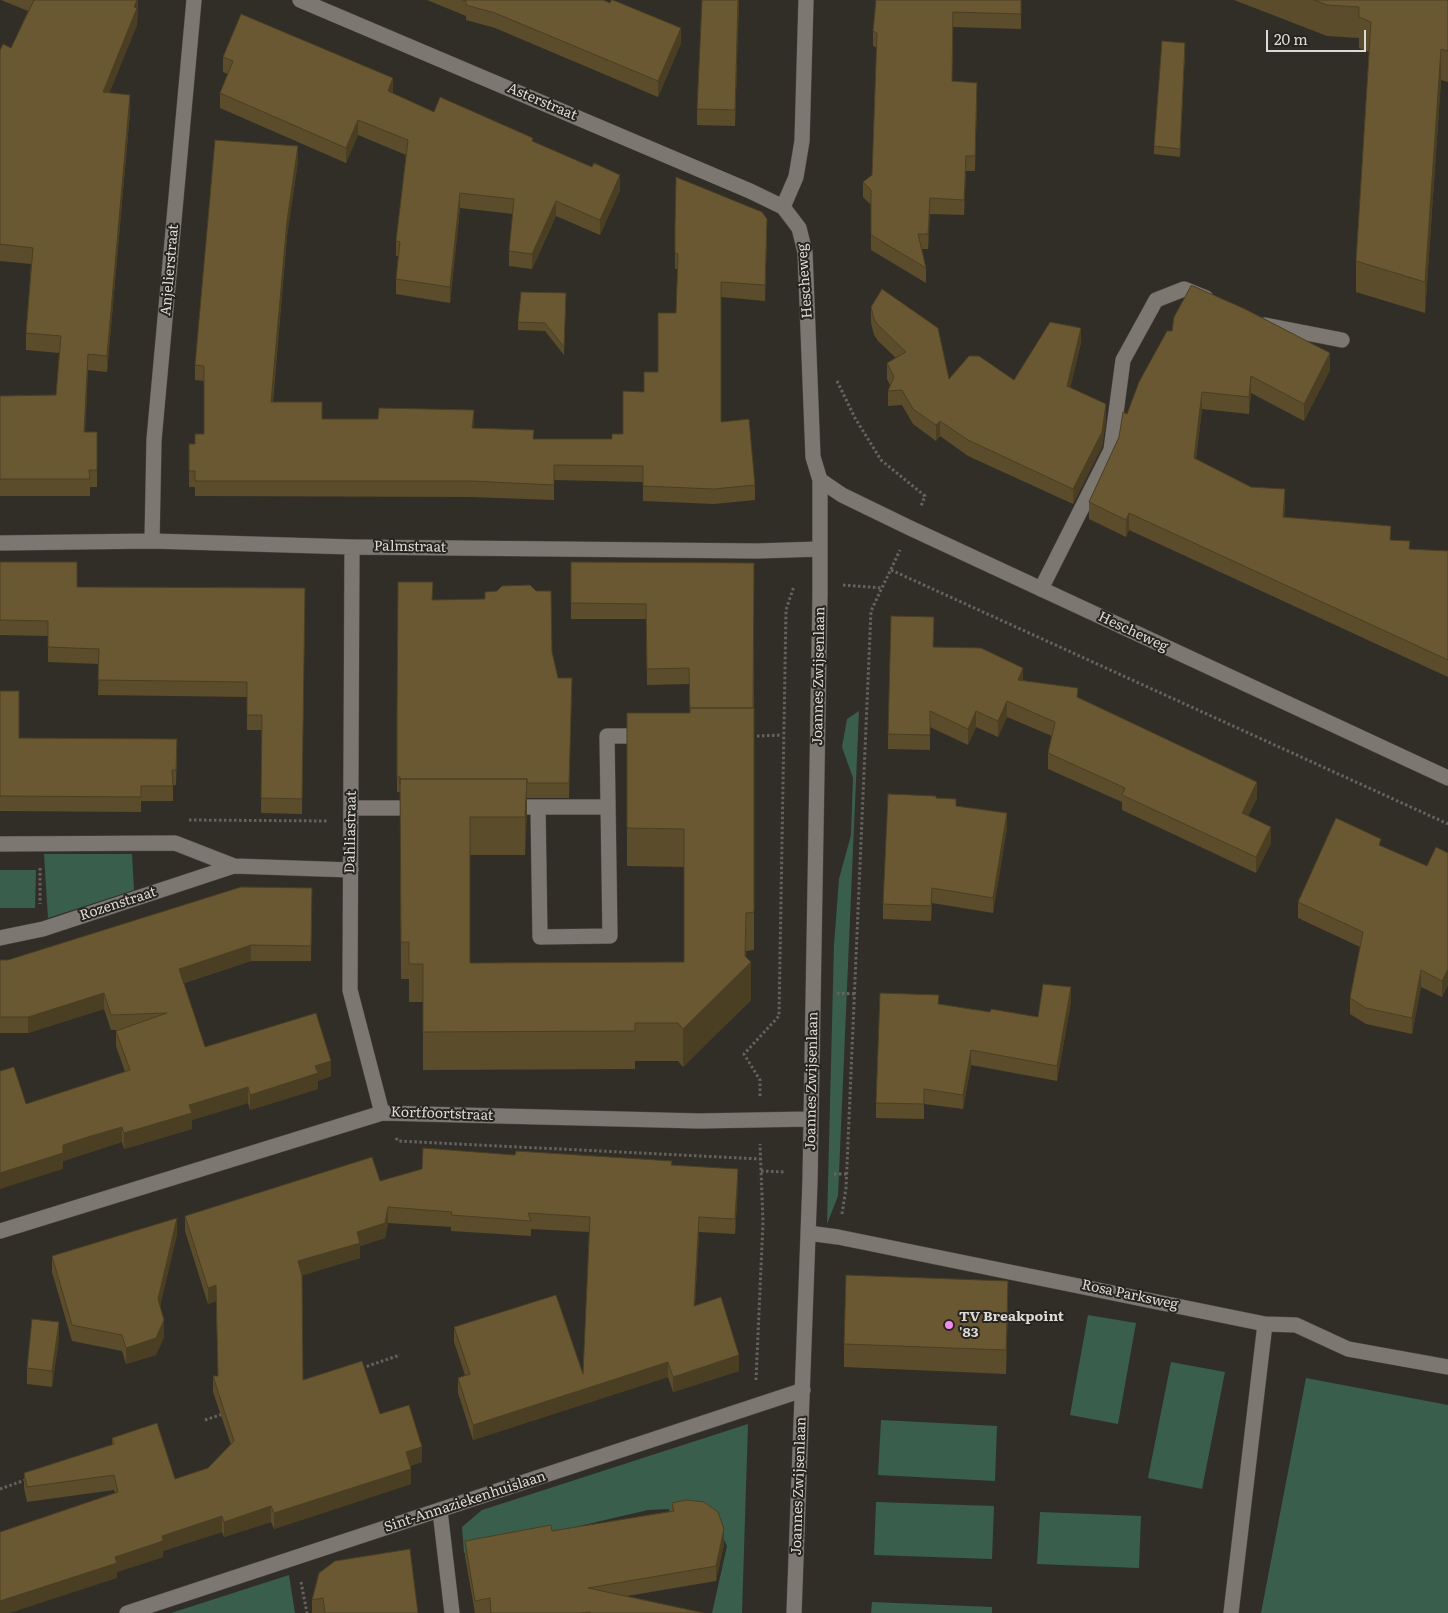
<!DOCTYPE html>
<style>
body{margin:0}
#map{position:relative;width:1448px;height:1613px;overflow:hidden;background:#312e28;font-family:Literata,serif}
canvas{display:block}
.scale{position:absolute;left:1266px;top:30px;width:100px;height:22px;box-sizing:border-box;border:2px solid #dcdad6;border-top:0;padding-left:6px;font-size:15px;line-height:18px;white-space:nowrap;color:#dcdad6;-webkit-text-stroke:4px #27241e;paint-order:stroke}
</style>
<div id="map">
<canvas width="1448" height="1613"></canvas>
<div class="scale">20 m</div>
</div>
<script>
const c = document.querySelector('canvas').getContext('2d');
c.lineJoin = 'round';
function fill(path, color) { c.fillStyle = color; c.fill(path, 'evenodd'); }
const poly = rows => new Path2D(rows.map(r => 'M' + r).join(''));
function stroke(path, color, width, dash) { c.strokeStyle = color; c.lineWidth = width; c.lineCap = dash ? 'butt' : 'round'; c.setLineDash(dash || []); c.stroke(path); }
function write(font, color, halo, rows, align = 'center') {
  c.font = font + ' Literata,serif'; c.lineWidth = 4; c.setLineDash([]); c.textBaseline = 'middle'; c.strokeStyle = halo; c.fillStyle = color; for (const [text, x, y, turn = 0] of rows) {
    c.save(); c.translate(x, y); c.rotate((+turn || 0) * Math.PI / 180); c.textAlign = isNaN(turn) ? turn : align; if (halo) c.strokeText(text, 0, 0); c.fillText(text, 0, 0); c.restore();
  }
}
fill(poly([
 [859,711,838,1196,827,1224,834,945,839,879,851,835,853,778,842,747,847,719],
 [44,854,132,854,134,890,48,918],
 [0,870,36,870,35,908,0,908],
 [1088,1315,1136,1323,1118,1424,1070,1415],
 [1171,1362,1225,1372,1202,1489,1148,1478],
 [1306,1378,1448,1405,1448,1613,1261,1613],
 [881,1420,997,1426,995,1481,878,1475],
 [748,1424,742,1613,712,1613,727,1546,713,1517,670,1514,669,1509,648,1510,464,1553,462,1527,482,1510],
 [876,1502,994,1506,992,1559,874,1555],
 [1040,1512,1141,1516,1139,1568,1037,1564],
 [289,1575,295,1613,171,1613],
 [872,1602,992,1607,992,1613,871,1613]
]), '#395e4c');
const lane = poly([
 [1265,325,1342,340],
 [1041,589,1111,450,1123,360,1156,300,1184,289,1206,298],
 [506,807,538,807,540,937,610,936,607,736,648,736],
 [538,807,608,807],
 [352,808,421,808],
 [440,1511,452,1613]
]);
const street = poly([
 [300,0,750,191,783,207,799,228,805,252,813,457,820,480,820,594,810,1181,794,1613],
 [783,207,796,177,802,141,806,0],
 [820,480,842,495,910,528,1448,778],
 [152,541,154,440,194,0],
 [0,543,152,541,352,547,757,551,820,549],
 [352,547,350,990,382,1113],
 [0,844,175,843,234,866,43,929,0,938],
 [234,866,351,870],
 [0,1231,382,1113,699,1121,811,1119],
 [808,1233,838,1237,1265,1324,1296,1325,1348,1349,1448,1367],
 [127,1613,803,1390],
 [1231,1613,1265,1324]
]);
stroke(lane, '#4c4944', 16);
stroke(street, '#4c4944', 16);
stroke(poly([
 [837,381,855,418,881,460,925,496,921,506],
 [891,570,1448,824],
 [843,585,882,588],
 [757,736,782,735],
 [189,820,327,821],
 [40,868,40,904],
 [837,993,855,994],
 [760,1096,760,1080,744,1054,779,1016,786,610,794,586],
 [396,1138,398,1141,761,1159],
 [761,1171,785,1172],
 [834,1174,847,1174],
 [842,1214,846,1188,871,611,900,550],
 [362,1368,400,1355],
 [756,1380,763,1222,760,1144],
 [205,1420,223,1414],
 [0,1489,28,1479],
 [301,1582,307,1613]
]), '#66635e', 3, [2.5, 2.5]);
stroke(lane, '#7c7871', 15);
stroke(street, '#7c7871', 15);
fill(poly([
 [1,0,138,0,137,25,109,93,130,112,107,372,88,370,85,432,97,432,97,487,90,487,90,496,0,496,0,396,56,395,59,353,26,350,26,333,31,264,0,261,0,50,11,48,28,11],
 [427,0,603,0,681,43,658,97,495,28,466,20,466,16],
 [739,0,735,126,697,125,697,109],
 [876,0,1021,0,1021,29,953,27,952,81,977,98,975,171,966,171,964,215,930,214,928,249,922,249,926,268,926,283,871,250,871,205,863,197,863,182,872,175,877,48,873,46,873,31],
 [1234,0,1448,0,1448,82,1441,80,1425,313,1356,292,1356,261,1369,52,1359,48,1359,38,1327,36],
 [1185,51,1180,157,1154,154,1154,146],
 [223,57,393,94,434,112,533,142,620,190,600,235,556,216,532,269,509,266,509,251,513,214,460,208,450,303,396,294,396,279,398,256,396,256,396,241,406,155,358,135,346,163,220,108,220,93,228,74,223,72],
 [298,161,287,236,273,402,322,419,474,428,534,439,612,439,623,434,644,392,658,372,676,313,678,269,675,269,675,224,767,234,765,301,721,297,721,422,755,485,755,500,714,504,643,501,643,482,554,480,554,500,471,497,195,496,195,487,189,487,189,444,195,444,195,434,204,434,204,381,195,380,195,365],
 [566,293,564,355,545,331,518,330,518,322],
 [871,307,949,379,1014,380,1081,343,1070,388,1106,420,1102,447,1073,504,968,456,940,436,936,441,913,424,902,405,888,406,888,391,890,385,887,379,887,363,896,358,878,341,874,335,871,323],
 [1330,370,1304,421,1251,393,1249,414,1202,409,1196,459,1285,506,1284,517,1391,540,1410,549,1448,551,1448,677,1129,530,1126,537,1089,519,1089,502,1119,437,1139,382],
 [0,562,77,587,305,588,302,814,261,813,262,730,247,730,247,697,98,695,99,664,48,662,48,636,0,635],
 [571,562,754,563,754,950,746,951,746,956,751,1000,683,1067,678,1061,635,1061,635,1069,423,1070,423,1002,409,1002,409,979,401,979,400,798,400,792,397,792,397,713,432,600,552,652,558,678,572,678,569,798,527,798,525,855,470,855,470,963,684,962,684,867,627,866,627,713,690,713,689,684,647,685,646,619,571,619],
 [934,647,1023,680,1078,698,1257,798,1248,816,1271,843,1256,873,1122,810,1122,802,1048,769,1048,753,1052,736,1007,717,998,737,976,727,968,745,930,727,930,750,888,749,888,734],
 [0,691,19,738,177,754,176,785,173,785,173,801,141,801,141,812,0,811],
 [936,798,956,806,1007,828,993,913,932,903,931,921,883,919,883,904],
 [1381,846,1427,866,1448,853,1448,985,1442,997,1421,987,1412,1034,1366,1024,1350,1014,1350,998,1360,947,1298,918,1298,902],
 [312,888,311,961,251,961,184,983,205,1047,331,1076,318,1081,318,1089,250,1110,248,1103,192,1120,192,1129,124,1149,122,1142,63,1161,63,1169,26,1104,125,1072,116,1046,116,1031,118,1030,111,1030,104,1009,28,1033,0,1033,0,960,8,960],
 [1071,1002,1057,1081,971,1065,963,1109,924,1104,924,1119,876,1118,876,1103,939,1004,990,1012,1038,1017],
 [672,1165,738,1185,735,1234,699,1232,695,1305,739,1371,673,1392,668,1377,473,1440,458,1393,458,1378,465,1375,454,1342,454,1327,583,1374,589,1232,531,1229,531,1236,451,1231,451,1227,388,1223,385,1238,360,1246,360,1258,302,1275,303,1380,380,1414,422,1462,410,1466,411,1484,274,1529,271,1522,224,1537,222,1532,163,1551,163,1557,117,1572,117,1578,115,1493,114,1490,27,1502,24,1488,24,1473,112,1445,112,1438,175,1479,208,1468,231,1445,213,1392,213,1376,218,1376,216,1301,208,1304,185,1231,185,1216,380,1181],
 [177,1234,160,1306,164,1337,156,1355,126,1364,122,1351,72,1341,52,1272,52,1256],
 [1008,1305,1006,1374,844,1367,844,1344],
 [59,1338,52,1387,27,1384,27,1368],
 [672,1503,724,1544,716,1581,627,1596,704,1613,475,1613,465,1556,465,1541,552,1531,672,1511],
 [319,1573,418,1613,312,1613,312,1600]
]), '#5b4c2b');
fill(poly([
 [137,0,138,0,137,25,103,109,103,92],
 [738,0,739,0,735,126,735,110],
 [681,28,681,43,658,97,658,81],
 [1441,49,1441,80,1425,313,1425,282],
 [393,78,393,93,388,107,388,91],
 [130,95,130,112,107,372,107,356],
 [358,120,358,135,346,163,346,148],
 [298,146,298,161,287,236,271,417,271,402,287,221],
 [966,156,966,171,964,215,964,200],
 [620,175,620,190,600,235,600,220],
 [460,193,460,208,450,303,450,287],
 [930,198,930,214,928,249,928,234],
 [556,201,556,216,532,269,532,254],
 [1081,328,1081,343,1067,402,1067,386],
 [1330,353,1330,370,1304,421,1304,404],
 [88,354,88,370,84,449,84,432],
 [1251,376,1251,393,1249,414,1249,397],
 [1202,392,1202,409,1194,475,1194,458],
 [1106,404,1106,420,1102,447,1073,504,1073,489],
 [474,410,474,425,472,443,472,428],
 [940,421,940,436,936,441,936,425],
 [1285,489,1285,506,1283,534,1283,517],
 [1129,513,1129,530,1126,537,1126,520],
 [1023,668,1023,683,1018,680],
 [1007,701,1007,717,998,737,998,721],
 [976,711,976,727,968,745,968,729],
 [527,779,527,816,525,855,525,817],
 [1257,782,1257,798,1242,829,1242,813],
 [1007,813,1007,828,993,913,993,898],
 [1271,827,1271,843,1256,873,1256,857],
 [932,888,932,903,931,921,931,906],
 [251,945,251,961,179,984,179,969],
 [751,962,751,1000,683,1067,683,1029],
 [1448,969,1448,985,1442,997,1442,981],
 [1421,970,1421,987,1412,1034,1412,1018],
 [1071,987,1071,1002,1057,1081,1057,1066],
 [104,993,104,1009,28,1033,28,1017],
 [971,1050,971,1065,963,1109,963,1095],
 [331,1061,331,1076,318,1081,318,1089,250,1110,250,1095,315,1066],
 [248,1087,248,1103,192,1120,192,1129,124,1149,124,1133,189,1105],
 [122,1127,122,1142,63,1161,63,1169,0,1189,0,1173,63,1145],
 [738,1169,738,1185,735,1234,735,1219],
 [388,1207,388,1223,385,1238,360,1246,360,1258,298,1277,298,1261,357,1232],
 [699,1217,699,1232,694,1321,694,1306],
 [177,1218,177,1234,158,1315,158,1299],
 [1008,1281,1008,1305,1006,1374,1006,1350],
 [216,1285,216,1301,208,1304,208,1288],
 [164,1320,164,1337,156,1355,126,1364,126,1348],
 [59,1322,59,1338,52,1387,52,1371],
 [739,1355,739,1371,673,1392,673,1377],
 [668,1362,668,1377,473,1440,473,1425],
 [422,1447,422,1462,406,1467,406,1452],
 [411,1469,411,1484,274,1529,274,1513],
 [271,1506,271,1522,224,1537,224,1522],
 [222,1516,222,1532,163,1551,163,1557,117,1572,117,1578,10,1613,0,1613,0,1601,115,1557,162,1536],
 [724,1529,724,1544,716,1581,716,1566]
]), '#4a3e23');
const building = poly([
 [34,0,137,0,134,7,137,8,103,92,130,95,107,356,88,354,84,432,97,432,97,470,89,470,90,479,0,479,0,396,56,395,61,336,26,333,33,248,0,244,0,50,3,44,11,48,34,0],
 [463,0,603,0,610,3,611,0,613,0,681,28,658,81,495,13,466,5,466,1,463,0],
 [702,0,738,0,735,110,697,109,702,0],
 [876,0,1021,0,1021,14,953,12,952,81,977,83,975,156,966,156,964,200,930,198,928,234,918,234,926,268,871,235,871,190,863,182,872,175,877,33,873,31,876,0],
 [1314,0,1448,0,1448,51,1441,49,1425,282,1356,261,1371,22,1359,17,1359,7,1327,5,1314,0],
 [241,14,393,78,388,91,434,112,440,97,533,138,532,141,592,167,594,163,620,175,600,220,556,201,532,254,509,251,514,199,460,193,450,287,396,279,400,242,396,241,408,140,358,120,346,148,220,93,233,61,223,57,241,14],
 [1162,41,1185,43,1180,149,1154,146,1162,41],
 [215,140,298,146,287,221,271,402,322,402,322,419,378,419,379,408,474,410,472,428,534,430,533,439,612,439,612,434,623,434,623,391,644,392,644,372,658,372,658,313,676,313,678,254,675,253,675,224,676,177,762,212,767,219,765,285,721,282,721,422,749,419,755,485,714,489,643,486,643,466,554,465,554,485,471,481,195,481,195,471,189,471,189,444,195,444,195,434,204,434,204,366,195,365,215,140],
 [1191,286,1193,286,1245,309,1330,353,1304,404,1251,376,1249,397,1202,392,1194,458,1251,487,1285,489,1283,517,1391,526,1390,540,1410,541,1409,549,1448,551,1448,660,1129,513,1126,520,1089,502,1119,437,1123,412,1127,414,1139,382,1167,331,1172,331,1174,317,1191,286],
 [882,289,938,328,949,379,969,356,979,356,1014,380,1050,322,1081,328,1067,386,1106,404,1102,432,1073,489,968,440,940,421,936,425,913,409,902,390,888,391,894,377,887,363,906,352,878,325,874,319,871,307,882,289],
 [521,292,566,293,564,347,545,323,518,322,521,292],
 [0,562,77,562,77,587,305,588,302,799,261,798,262,715,247,715,247,682,98,680,99,649,48,647,48,621,0,620,0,562],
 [571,562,754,563,753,708,690,708,690,711,689,668,647,669,646,604,571,603,571,562],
 [398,582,433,582,432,600,485,599,485,592,497,591,502,586,530,585,536,591,551,591,552,652,558,678,572,678,569,783,527,783,527,779,400,779,400,784,400,777,397,777,397,713,398,582],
 [891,616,934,617,933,647,981,648,1023,668,1018,680,1078,688,1077,697,1257,782,1242,813,1271,827,1256,857,1122,795,1125,788,1048,753,1055,722,1007,701,998,721,976,711,968,729,930,711,930,735,888,734,891,616],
 [0,691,19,691,19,738,177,739,176,770,172,770,173,786,141,786,141,797,0,796,0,691],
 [690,708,754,708,754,912,746,913,745,956,751,962,683,1029,678,1023,635,1023,635,1031,423,1032,423,964,409,964,409,942,401,942,400,779,527,779,525,817,470,817,470,963,684,962,684,829,627,828,627,713,690,713,690,708],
 [888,794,936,796,936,798,956,799,956,806,1007,813,993,898,932,888,931,906,883,904,888,794],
 [1336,818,1381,839,1379,845,1427,866,1436,847,1448,853,1448,969,1442,981,1421,970,1412,1018,1366,1008,1350,998,1363,932,1298,902,1336,818],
 [241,887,312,888,311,946,251,945,179,969,205,1047,316,1013,331,1061,315,1066,318,1073,250,1095,248,1087,189,1105,192,1113,124,1133,122,1127,91,1136,63,1145,63,1153,0,1173,0,1071,14,1067,26,1104,130,1070,116,1031,167,1013,111,1015,104,993,28,1017,0,1017,0,960,8,960,241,887],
 [1043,984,1071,987,1057,1066,971,1050,963,1095,924,1089,924,1104,876,1103,880,993,939,995,938,1004,990,1012,991,1009,1038,1017,1043,984],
 [423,1148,515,1155,516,1151,672,1161,671,1165,738,1169,735,1219,699,1217,694,1306,721,1297,739,1355,673,1377,668,1362,473,1425,458,1378,470,1374,454,1327,556,1295,583,1374,590,1217,528,1213,531,1221,451,1215,452,1212,388,1207,385,1223,357,1232,360,1243,298,1261,302,1276,303,1380,362,1361,380,1414,409,1405,422,1447,406,1452,411,1469,274,1513,271,1506,224,1522,222,1516,162,1536,163,1541,115,1557,117,1563,0,1601,0,1532,118,1492,114,1475,27,1487,24,1473,114,1444,112,1438,157,1423,175,1479,208,1468,234,1441,213,1376,218,1376,216,1285,208,1288,185,1216,372,1157,380,1181,422,1169,423,1148],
 [177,1218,158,1299,164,1320,156,1338,126,1348,122,1335,72,1325,52,1256,177,1218],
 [846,1275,1008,1281,1006,1350,844,1344,846,1275],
 [32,1319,59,1322,52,1371,27,1368,32,1319],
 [686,1500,704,1502,718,1512,724,1529,716,1566,588,1588,704,1613,590,1613,590,1612,579,1613,491,1613,490,1598,475,1601,465,1541,551,1525,552,1531,674,1511,672,1503,686,1500],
 [410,1549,418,1613,325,1613,323,1598,312,1600,319,1573,335,1561,410,1549]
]);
fill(building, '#6a5832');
stroke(building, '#4a3e23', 1);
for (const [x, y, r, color] of [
 [949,1325,5,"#f689ed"]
]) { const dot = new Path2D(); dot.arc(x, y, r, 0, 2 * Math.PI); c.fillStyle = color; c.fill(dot); stroke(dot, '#27241e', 2); }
write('14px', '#dcdad6', '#27241e', [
 ["Asterstraat",542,102,23],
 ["Anjelierstraat",170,270,-85],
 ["Hescheweg",805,281,-94],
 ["Palmstraat",410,547,1],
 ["Hescheweg",1133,632,25],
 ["Joannes Zwijsenlaan",819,676,-89],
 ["Dahliastraat",351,832,-89],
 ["Rozenstraat",118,904,-18],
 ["Joannes Zwijsenlaan",812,1081,-89],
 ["Kortfoortstraat",442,1114,2],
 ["Rosa Parksweg",1130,1295,12],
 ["Joannes Zwijsenlaan",799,1486,-88],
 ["Sint-Annaziekenhuislaan",465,1502,-18]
]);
write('bold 14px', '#dcdad6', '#27241e', [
 ["TV Breakpoint",959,1317],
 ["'83",959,1333]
], 'left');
</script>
